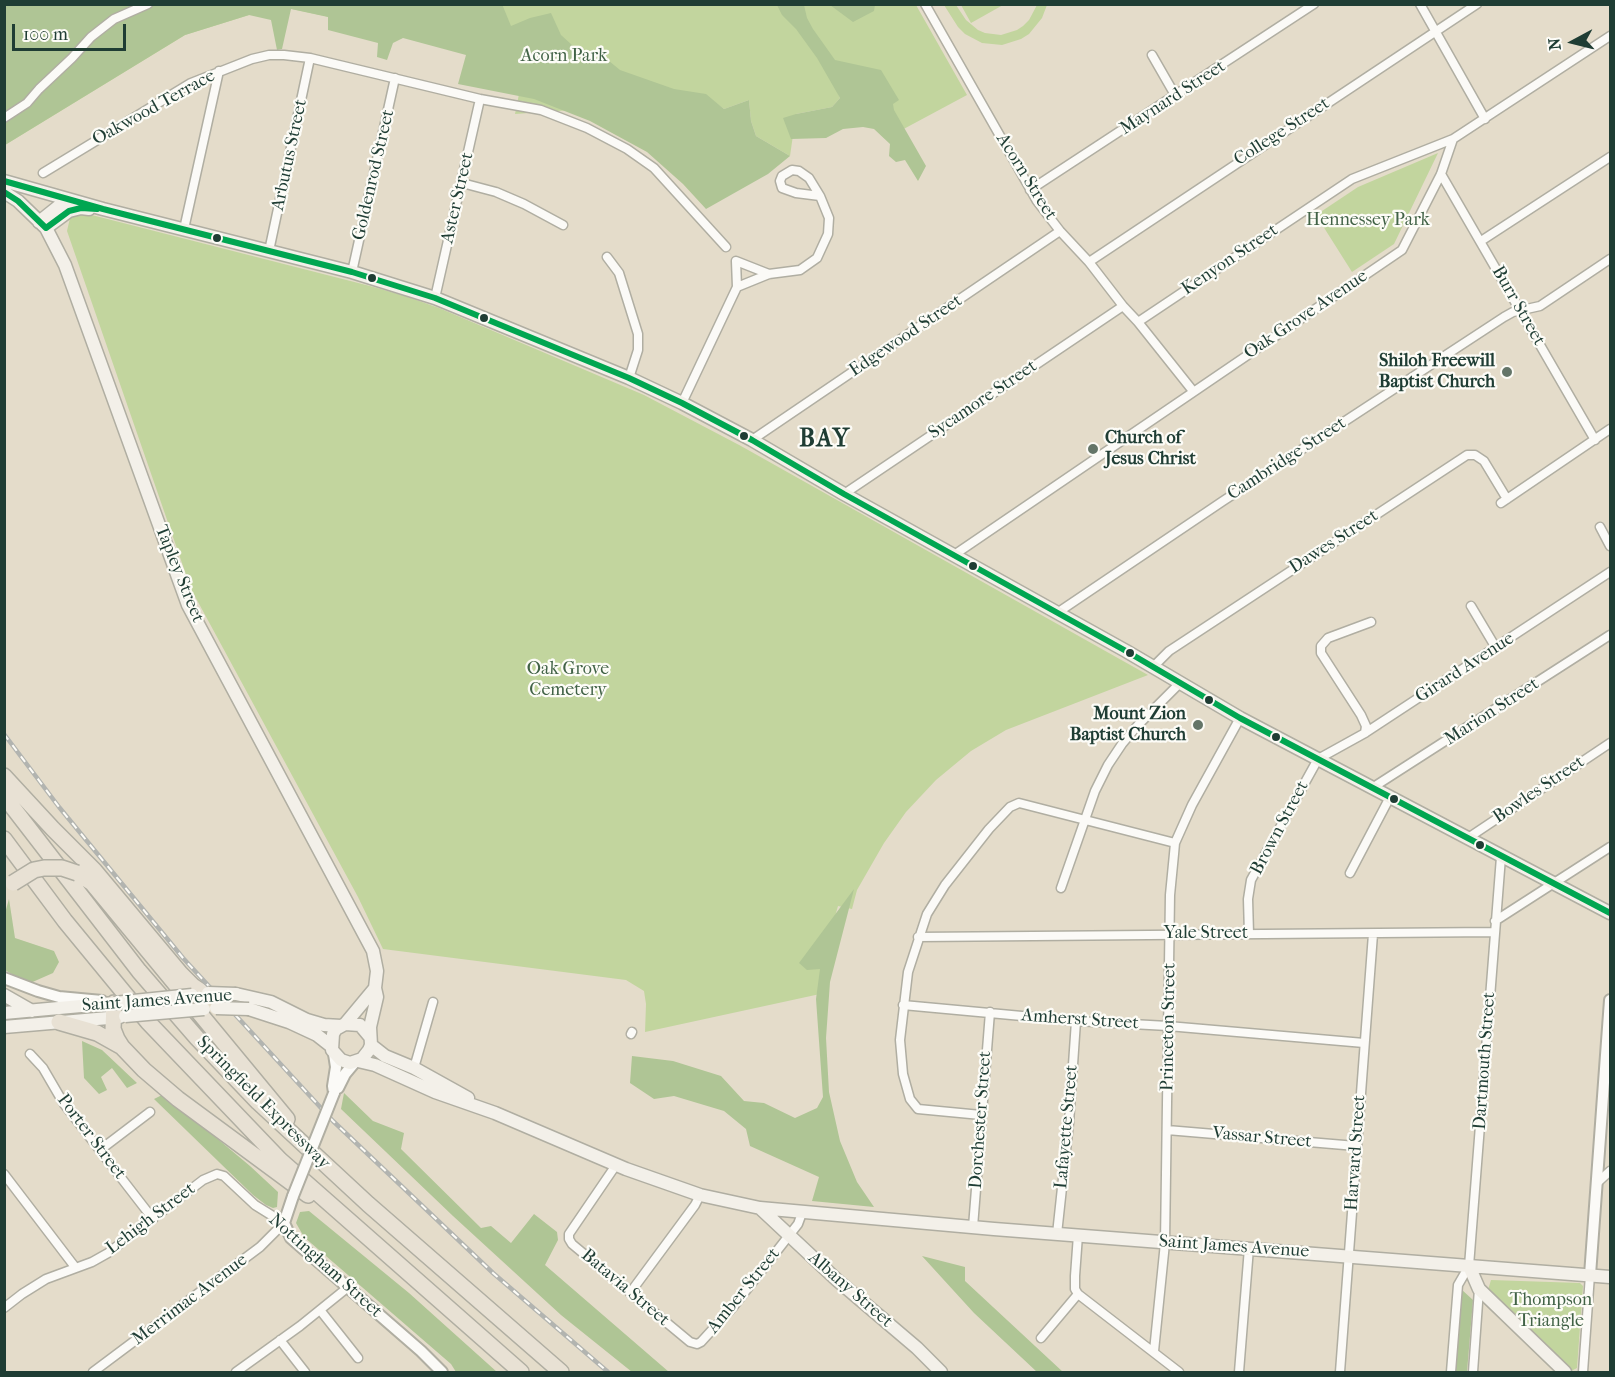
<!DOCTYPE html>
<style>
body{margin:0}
#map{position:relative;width:1615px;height:1377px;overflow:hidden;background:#e4dcca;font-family:"IM FELL French Canon",serif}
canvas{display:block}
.frame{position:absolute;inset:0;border:6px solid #1f3d34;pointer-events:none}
.north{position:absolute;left:1543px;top:12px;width:60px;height:60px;-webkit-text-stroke:4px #fdfcf7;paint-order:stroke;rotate:263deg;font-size:16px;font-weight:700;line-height:24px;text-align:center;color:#1f3d34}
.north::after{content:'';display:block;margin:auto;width:21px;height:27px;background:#1f3d34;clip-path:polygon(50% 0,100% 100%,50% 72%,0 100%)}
.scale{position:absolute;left:12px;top:24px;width:114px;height:27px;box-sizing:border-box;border:3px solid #1f3d34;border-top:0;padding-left:8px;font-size:18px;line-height:21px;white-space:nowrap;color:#1f3d34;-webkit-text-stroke:4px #fdfcf7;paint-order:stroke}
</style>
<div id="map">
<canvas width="1615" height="1377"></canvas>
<div class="frame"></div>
<div class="north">N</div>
<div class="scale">100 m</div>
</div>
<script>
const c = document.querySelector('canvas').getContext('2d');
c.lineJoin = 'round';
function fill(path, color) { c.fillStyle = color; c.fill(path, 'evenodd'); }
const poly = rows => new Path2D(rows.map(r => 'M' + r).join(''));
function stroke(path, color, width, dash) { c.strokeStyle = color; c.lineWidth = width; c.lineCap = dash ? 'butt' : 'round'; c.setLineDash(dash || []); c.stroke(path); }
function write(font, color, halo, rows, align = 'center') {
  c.font = font + ' "IM FELL French Canon",serif'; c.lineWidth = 4.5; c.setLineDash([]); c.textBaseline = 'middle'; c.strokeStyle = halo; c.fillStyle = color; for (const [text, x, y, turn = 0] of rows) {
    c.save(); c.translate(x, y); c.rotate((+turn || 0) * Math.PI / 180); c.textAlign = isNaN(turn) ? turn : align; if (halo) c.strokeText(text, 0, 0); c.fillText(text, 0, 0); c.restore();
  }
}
fill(poly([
 [5,5,916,5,967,95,885,139,837,91,840,98,832,107,796,114,790,156,756,136,751,121,749,100,724,109,712,100,515,114,519,94,497,53,278,6,185,35,5,145],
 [944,5,956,5,966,20,978,30,985,33,1001,35,1017,30,1023,26,1029,20,1037,5,1047,5,1042,18,1029,34,1021,39,1002,45,982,43,965,34,958,27],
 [961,5,1003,5,971,23],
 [1438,153,1394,244,1352,272,1316,215,1358,187],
 [84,213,370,286,405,296,439,308,644,395,741,446,1148,675,1006,730,971,751,936,780,906,812,884,843,857,890,852,909,838,906,834,920,820,994,645,1032,646,1004,644,991,626,980,383,949,358,897,191,589,67,231,70,218],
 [1491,1280,1580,1283,1583,1286,1577,1368,1571,1371,1488,1290]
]), '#c2d59e');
fill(poly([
 [502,4,511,26,530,18,551,13,561,35,583,55,609,61,620,70,674,89,706,94,724,109,749,100,751,121,756,136,790,156,768,174,706,209,683,184,647,152,590,121,534,99,458,84,466,55,403,38,393,43,387,60,377,57,378,43,328,30,328,17,291,9,282,49,277,50,271,20,249,15,185,35,5,145,5,5],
 [777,5,804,5,807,18,813,29,835,60,881,70,899,100,893,104,894,110,926,166,918,181,905,160,896,162,889,156,890,144,874,129,863,127,843,129,826,138,791,139,783,118,796,114,832,107,840,98,817,58,796,29,782,15],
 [830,5,875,5,874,11,853,22],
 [854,889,830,982,826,1038,829,1092,840,1141,857,1182,874,1207,812,1201,819,1177,750,1146,746,1129,724,1111,674,1096,654,1099,630,1083,632,1056,673,1061,721,1076,744,1101,764,1103,795,1118,817,1108,823,1097,816,999,820,969,807,970,799,963],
 [9,899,15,938,54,951,59,962,53,973,28,984,5,970,5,913],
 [82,1041,102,1050,137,1083,127,1088,112,1068,101,1077,107,1090,99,1094,84,1078],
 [344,1093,373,1121,404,1133,401,1149,481,1228,491,1226,511,1243,534,1214,557,1232,558,1240,545,1265,669,1372,632,1372,561,1315,453,1216,341,1109],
 [164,1094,250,1166,278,1192,277,1207,273,1208,266,1205,253,1195,154,1099],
 [309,1211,409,1293,497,1372,456,1372,451,1364,304,1237,296,1223,300,1212],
 [922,1256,965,1267,965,1281,1063,1372,1037,1372,974,1313],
 [1461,1289,1473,1300,1467,1372,1455,1372]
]), '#afc595');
const minor = poly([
 [925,4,1037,201,1060,231,1089,262,1123,306,1138,322,1193,391],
 [1420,4,1485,119],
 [1152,55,1175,95],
 [4,118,27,103,39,89,72,58,91,37,114,19,148,4],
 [43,173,191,83,252,59,269,55,284,55,310,58,480,99,541,110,587,128,627,149,654,168,726,247],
 [1441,174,1595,440],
 [462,183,496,192,524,204,563,225],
 [1030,190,1314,4],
 [184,229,219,71],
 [1481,241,1610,157],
 [269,251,310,58],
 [607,257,619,273,638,334,638,350,629,378],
 [1089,262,1477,4],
 [352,272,395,78],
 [737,287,769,274,800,270,817,258,828,234,829,218,820,196,796,193,782,188,780,181,782,176,792,170,799,171,809,178,820,196],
 [435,298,480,99],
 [1138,322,1352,179,1453,139],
 [682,403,737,287,736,261,769,274],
 [752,440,1060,231],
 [844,494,1123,306],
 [1501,503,1610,429],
 [1600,527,1610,546],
 [954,555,1402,250,1441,174,1453,139,1610,36],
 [1471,606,1496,648],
 [1057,613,1223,501,1504,317,1513,312,1540,306,1610,259],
 [1152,668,1169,651,1467,455,1475,455,1484,461,1507,499],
 [1365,733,1366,726,1361,715,1321,653,1321,646,1328,638,1371,622],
 [1372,788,1610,635],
 [1468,838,1610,743],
 [1350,873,1390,797],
 [1061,888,1095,791,1108,765,1122,744,1138,725,1180,683],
 [1495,921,1610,847],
 [1249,934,1248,899,1251,880,1318,759,1365,733,1610,572],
 [918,937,1494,932],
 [903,1005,1076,1021,1168,1026,1364,1043],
 [631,1034,632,1032],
 [30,1054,43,1068,64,1104,153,1219],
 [414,1068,433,1002],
 [981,1115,918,1109,910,1099,903,1074,900,1040,908,972,927,914,945,885,989,829,1010,807,1019,803,1175,843],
 [1167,1130,1356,1146],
 [100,1150,150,1112],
 [616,1165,569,1234,569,1239,572,1244,690,1342,697,1344,701,1342,733,1307,798,1224,802,1213],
 [4,1174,75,1267],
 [1598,1182,1610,1171],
 [973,1227,990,1012],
 [1057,1234,1069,1123,1076,1021],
 [1078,1235,1075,1276,1075,1289,1078,1294,1179,1372],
 [630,1293,695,1205,700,1195],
 [4,1308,22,1294,46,1279,92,1262,108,1253,203,1180,217,1174,224,1176,255,1205,284,1223,260,1247,93,1372],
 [320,1310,358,1358],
 [1041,1338,1078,1294],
 [280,1340,305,1372],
 [1154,1351,1165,1243,1170,895,1174,854,1175,843,1192,805,1240,718],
 [236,1372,300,1326,347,1288],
 [1239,1372,1249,1248],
 [1340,1372,1373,934],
 [1451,1372,1458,1285,1469,1266,1501,857],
 [1473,1372,1479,1289],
 [1583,1372,1590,1275]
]);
const tertiary = poly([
 [4,978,38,991,59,997,102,1001],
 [334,1054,336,1067,333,1086,334,1093],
 [338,1088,345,1074,355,1062],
 [293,1196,284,1223,291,1238,421,1351,442,1372],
 [1590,1275,1610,1000]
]);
const secondary = poly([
 [4,181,103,209,352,272,435,298,629,378,682,403,752,440,844,494,1126,651,1240,718,1610,913],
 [4,192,18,201,46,228,65,265,188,605,373,951,377,971,375,988,377,997,370,1027,371,1045,369,1050,362,1059,350,1063,341,1060,332,1050,333,1034,336,1029,345,1024,360,1025,370,1037],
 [39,222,64,202,74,201],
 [46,228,69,211,81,208,89,209],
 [236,994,271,1002,307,1020,324,1025,341,1026],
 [4,995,32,1011],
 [249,1009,289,1022,317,1035,331,1046],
 [4,1013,114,1003],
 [345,1024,375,988],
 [4,1027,120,1017],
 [371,1045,385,1056,414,1068,468,1098],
 [358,1061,375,1065,435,1092,495,1113,626,1169,700,1195,760,1208,994,1229,1610,1277],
 [760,1208,837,1280,917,1348,941,1372],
 [1469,1266,1479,1289,1565,1372]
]);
const motorway = poly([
 [4,776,53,829,94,870,180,973,193,986,205,994],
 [4,796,139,971,197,1038,258,1102,368,1204,561,1372],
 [4,839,65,921,148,1022,280,1160,521,1372],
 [77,873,92,883,287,1119],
 [114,1003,113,1029,117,1039,122,1047,144,1070,178,1099,308,1195],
 [59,1022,97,1033,122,1047]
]);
stroke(minor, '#b0aea2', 11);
stroke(tertiary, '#b0aea2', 14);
stroke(secondary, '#b0aea2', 15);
stroke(motorway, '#b0aea2', 18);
stroke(minor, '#fbfaf7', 8);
stroke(tertiary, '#fbfaf7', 10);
stroke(secondary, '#f3f0e9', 12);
stroke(motorway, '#e8e1d4', 15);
const rail = poly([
 [4,734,59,807,183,958,333,1121,493,1273,608,1372]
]);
stroke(rail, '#b2b4b0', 4.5);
stroke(rail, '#fdfcf7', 2, [7]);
const tertiaryBridge = poly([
 [293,1196,334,1093]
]);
const secondaryBridge = poly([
 [208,993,236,994],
 [114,1003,192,995],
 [216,1008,249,1009],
 [125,1016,204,1009]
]);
const motorwayBridge = poly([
 [13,883,34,870,44,868,62,868,77,873]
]);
stroke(tertiaryBridge, '#b0aea2', 14, []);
stroke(secondaryBridge, '#b0aea2', 15, []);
stroke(motorwayBridge, '#b0aea2', 18, []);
stroke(tertiaryBridge, '#fbfaf7', 10);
stroke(secondaryBridge, '#f3f0e9', 12);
stroke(motorwayBridge, '#e8e1d4', 15);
stroke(poly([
 [4,181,103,209,352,272,435,298,629,378,682,403,752,440,844,494,1126,651,1240,718,1610,913],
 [4,192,18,201,46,228,69,211,81,208,97,209]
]), '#00a651', 6);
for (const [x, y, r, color] of [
 [217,238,5,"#1f3d34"],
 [372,278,5,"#1f3d34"],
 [484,318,5,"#1f3d34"],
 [1507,372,6,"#647568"],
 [744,436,5,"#1f3d34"],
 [1093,449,6,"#647568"],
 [973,566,5,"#1f3d34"],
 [1130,653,5,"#1f3d34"],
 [1209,700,5,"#1f3d34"],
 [1198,725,6,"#647568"],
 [1276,737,5,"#1f3d34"],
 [1394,799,5,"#1f3d34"],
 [1480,845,5,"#1f3d34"]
]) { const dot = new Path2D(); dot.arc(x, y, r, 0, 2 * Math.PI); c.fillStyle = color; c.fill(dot); stroke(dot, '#fdfcf7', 2); }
write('18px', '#416246', '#fdfcf7', [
 ["Acorn Park",564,57],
 ["Hennessey Park",1368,221],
 ["Oak Grove",568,670],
 ["Cemetery",568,691],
 ["Thompson",1551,1301],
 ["Triangle",1551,1322]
]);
write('18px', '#1f3d34', '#fdfcf7', [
 ["Maynard Street",1173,98,-33],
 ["Oakwood Terrace",154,108,-29],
 ["College Street",1282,132,-33],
 ["Arbutus Street",290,155,-78],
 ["Goldenrod Street",374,175,-77],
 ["Acorn Street",1026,177,58],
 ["Aster Street",458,198,-77],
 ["Kenyon Street",1230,260,-34],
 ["Burr Street",1518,306,60],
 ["Oak Grove Avenue",1306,315,-34],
 ["Edgewood Street",906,336,-34],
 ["Sycamore Street",983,400,-34],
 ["Cambridge Street",1287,459,-33],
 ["Dawes Street",1334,542,-33],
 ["Tapley Street",179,574,68],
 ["Girard Avenue",1465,668,-33],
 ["Marion Street",1492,712,-33],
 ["Bowles Street",1539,790,-34],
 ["Brown Street",1280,828,-62],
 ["Yale Street",1206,934],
 ["Saint James Avenue",157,1001,-4],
 ["Amherst Street",1080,1020,4],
 ["Princeton Street",1169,1027,-89],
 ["Dartmouth Street",1485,1061,-86],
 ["Springfield Expressway",263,1103,45],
 ["Dorchester Street",981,1120,-86],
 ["Lafayette Street",1067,1127,-85],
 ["Porter Street",91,1137,53],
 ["Vassar Street",1262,1138,5],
 ["Harvard Street",1356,1153,-86],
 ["Lehigh Street",151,1219,-37],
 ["Saint James Avenue",1234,1247,4],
 ["Nottingham Street",325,1266,42],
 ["Batavia Street",625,1288,40],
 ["Albany Street",850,1290,41],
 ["Amber Street",744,1291,-51],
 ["Merrimac Avenue",190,1300,-37]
]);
write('bold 18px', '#1f3d34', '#fdfcf7', [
 ["Shiloh Freewill",1495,362],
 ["Baptist Church",1495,383],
 ["Church of",1105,439,"left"],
 ["Jesus Christ",1105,460,"left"],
 ["Mount Zion",1186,715],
 ["Baptist Church",1186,736]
], 'right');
c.letterSpacing = '1.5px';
write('bold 24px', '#1f3d34', '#fdfcf7', [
 ["BAY",825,440]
]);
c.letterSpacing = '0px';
</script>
